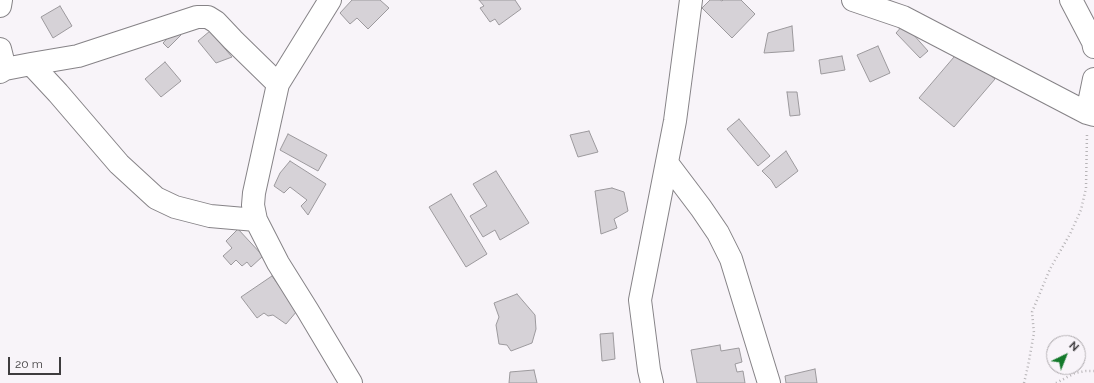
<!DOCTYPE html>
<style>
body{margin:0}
#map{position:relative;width:1094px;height:383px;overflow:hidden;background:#f8f4f9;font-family:Raleway,sans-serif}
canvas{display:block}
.north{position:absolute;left:1046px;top:335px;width:40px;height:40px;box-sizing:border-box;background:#f8f4f9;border:1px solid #aeaaae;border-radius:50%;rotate:43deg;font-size:11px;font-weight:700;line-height:16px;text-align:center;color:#3e3c3e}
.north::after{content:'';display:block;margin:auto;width:14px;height:18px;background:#14792b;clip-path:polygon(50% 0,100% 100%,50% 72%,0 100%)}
.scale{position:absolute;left:8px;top:357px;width:53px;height:18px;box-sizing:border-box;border:2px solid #3e3c3e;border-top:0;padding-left:5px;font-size:12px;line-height:14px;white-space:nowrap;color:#3e3c3e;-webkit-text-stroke:3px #f8f4f9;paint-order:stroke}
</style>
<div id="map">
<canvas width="1094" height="383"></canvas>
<div class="north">N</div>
<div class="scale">20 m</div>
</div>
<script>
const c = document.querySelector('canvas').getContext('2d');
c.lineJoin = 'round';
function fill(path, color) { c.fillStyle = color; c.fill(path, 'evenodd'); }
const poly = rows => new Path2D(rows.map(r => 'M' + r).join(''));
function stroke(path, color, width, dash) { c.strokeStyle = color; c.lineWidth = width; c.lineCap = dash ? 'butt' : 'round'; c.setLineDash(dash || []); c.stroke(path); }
const building = poly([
 [352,0,380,0,389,8,368,29,357,18,350,24,340,13,352,0],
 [479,0,515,0,521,9,499,25,495,19,490,22,480,8,484,6,479,0],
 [710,0,720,0,722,1,723,0,741,0,755,14,732,38,702,8,710,0],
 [60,6,72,26,53,38,41,17,60,6],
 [904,24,928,51,920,58,896,33,904,24],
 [792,26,794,51,764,53,768,33,792,26],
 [175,30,181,35,168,48,163,43,175,30],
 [210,31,232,57,216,63,198,41,210,31],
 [878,46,890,73,870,82,857,55,878,46],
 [960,50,995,79,954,127,919,98,960,50],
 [842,56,845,70,821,74,819,60,842,56],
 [165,62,181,81,161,97,145,79,165,62],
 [787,92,797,92,800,115,790,116,787,92],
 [739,119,770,156,758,166,727,129,739,119],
 [589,131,598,152,578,157,570,135,589,131],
 [288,134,327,155,318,171,280,150,288,134],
 [786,151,798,171,776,188,771,180,762,171,786,151],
 [290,161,326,184,308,215,301,206,307,200,290,187,284,193,274,186,280,173,290,161],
 [496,171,529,223,500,240,495,230,483,237,470,216,487,206,473,184,496,171],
 [612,188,624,192,628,211,614,219,617,228,601,234,595,191,612,188],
 [451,194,487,254,466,267,429,207,451,194],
 [238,229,263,256,251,267,247,262,242,266,236,260,231,265,223,256,232,248,226,241,238,229],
 [272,276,297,311,286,324,273,315,268,316,264,313,257,318,241,297,272,276],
 [517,294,535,315,536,329,532,343,511,351,507,345,499,344,496,325,499,317,494,303,517,294],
 [613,333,615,359,602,361,600,334,613,333],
 [720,345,721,351,739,348,742,362,735,364,737,372,743,371,745,383,697,383,691,350,720,345],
 [815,369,817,383,786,383,785,376,815,369],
 [534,370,537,383,509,383,510,372,534,370]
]);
fill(building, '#d6d2d7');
stroke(building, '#9c999d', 1);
const minor = poly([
 [330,0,278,84,254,193,253,205,256,220,278,263,308,311,351,383],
 [853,0,903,17,1087,113,1094,115],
 [1071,0,1093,42,1094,47],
 [0,6,1,0],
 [0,49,5,69],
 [31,64,58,93,119,164,156,198,175,207,210,216,256,220],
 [0,72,5,69,31,64,78,56,197,17,208,17,216,22,233,40,278,84],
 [1087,113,1094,79],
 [667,163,701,208,718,233,731,259,769,383],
 [652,383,649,370,640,300,675,121,691,0]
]);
stroke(minor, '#868387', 24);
stroke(poly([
 [1024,383,1028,366,1034,333,1032,312,1050,269,1070,234,1081,210,1086,188,1087,133],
 [1056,383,1075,373,1086,371,1094,371]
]), '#b7b4b7', 2.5, [1, 3]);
stroke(minor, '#fff', 22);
</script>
